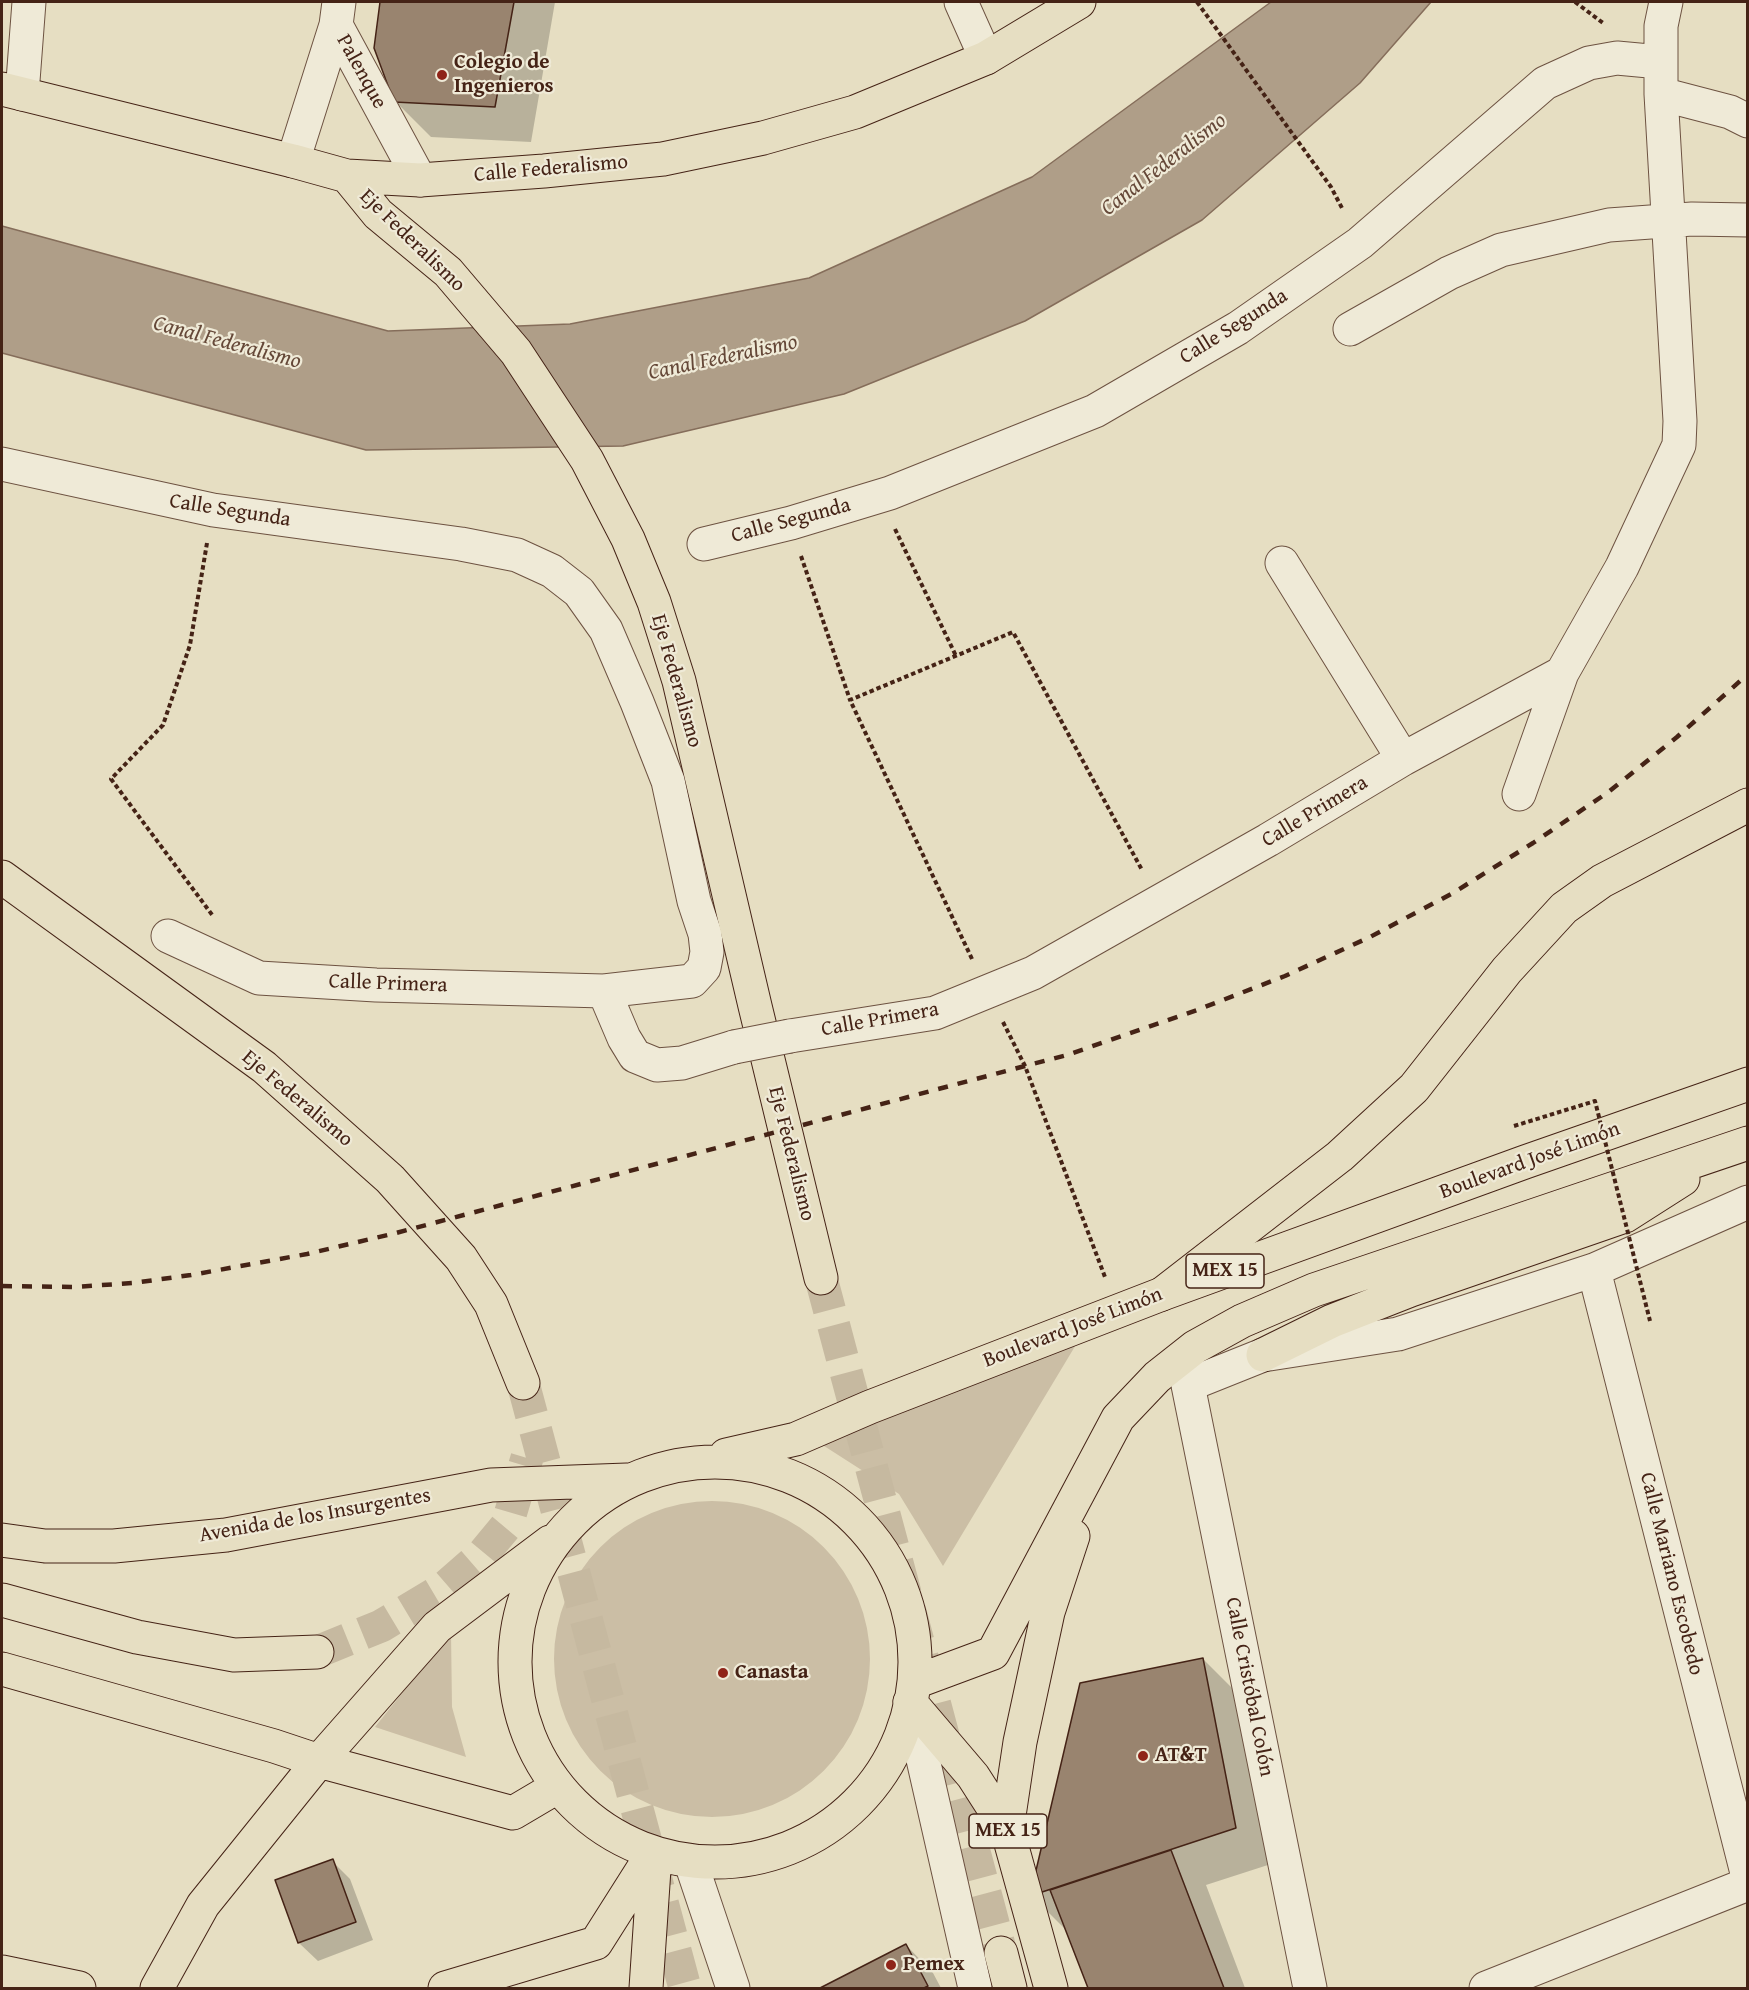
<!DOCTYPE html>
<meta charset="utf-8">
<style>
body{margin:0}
#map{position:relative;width:1749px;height:1990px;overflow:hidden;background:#e6dec2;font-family:"Gentium Book Plus",serif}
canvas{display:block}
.frame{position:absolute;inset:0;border:3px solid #452316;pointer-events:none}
</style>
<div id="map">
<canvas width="1749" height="1990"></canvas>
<div class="frame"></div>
</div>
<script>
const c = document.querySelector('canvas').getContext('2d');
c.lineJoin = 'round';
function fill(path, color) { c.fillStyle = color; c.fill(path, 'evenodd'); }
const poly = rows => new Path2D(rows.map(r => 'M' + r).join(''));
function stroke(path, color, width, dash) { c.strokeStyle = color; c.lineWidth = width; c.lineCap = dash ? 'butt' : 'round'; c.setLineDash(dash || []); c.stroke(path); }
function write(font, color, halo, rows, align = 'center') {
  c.font = font + ' "Gentium Book Plus",serif'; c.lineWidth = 4.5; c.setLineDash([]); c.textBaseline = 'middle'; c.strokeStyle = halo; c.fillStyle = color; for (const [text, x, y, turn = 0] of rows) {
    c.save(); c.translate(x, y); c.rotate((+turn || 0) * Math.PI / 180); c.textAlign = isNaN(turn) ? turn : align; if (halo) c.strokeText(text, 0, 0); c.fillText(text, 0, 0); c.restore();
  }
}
fill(poly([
 [1080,1338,943,1566,899,1494,821,1444],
 '554 1659a158 158 0 1 1 316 0a158 158 0 1 1-316 0Z',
 [451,1632,452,1707,466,1757,375,1727]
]), '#cbbea5');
const water = poly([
 [1271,2,1431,2,1360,83,1202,220,1025,321,844,394,623,446,366,450,2,353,2,226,388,331,570,324,809,278,1032,177,1271,2]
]);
fill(water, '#af9e88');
stroke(water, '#856d5a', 1.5);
fill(poly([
 [382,2,555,2,531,142,431,137,395,101,375,48],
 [1203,1659,1239,1695,1271,1864,1206,1885,1245,1988,1090,1988,1067,1931,1032,1896],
 [332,1861,350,1879,373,1940,318,1961,299,1943,277,1881],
 [906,1945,933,1973,941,1988,824,1988]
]), '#0003');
const building = poly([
 [380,2,514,2,495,107,394,102,374,48,380,2],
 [1203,1658,1236,1828,1030,1896,1080,1683,1203,1658],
 [1171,1850,1224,1988,1088,1988,1050,1890,1171,1850],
 [333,1859,356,1922,298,1943,275,1880,333,1859],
 [906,1944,928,1986,924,1988,820,1988,906,1944]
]);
fill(building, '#99846f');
stroke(building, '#452316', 1.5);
stroke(poly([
 [821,1278,1001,1953],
 [523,1383,685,1988],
 [317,1652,381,1626,443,1589,482,1555,507,1525,527,1458]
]), '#c6b9a0', 33, [33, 16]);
const minor = poly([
 [961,2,986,58],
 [336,25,420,180],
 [22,94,29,2],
 [1661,94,1730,112,1748,121],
 [293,161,336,25,339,2],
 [1350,329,1449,273,1501,250,1609,225,1692,219,1748,220],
 [2,464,213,510,461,544,517,555,552,571,579,592,606,630,637,702,668,781,694,901,705,934,707,952,704,968,692,981,604,991],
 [704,544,791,523,890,493,1095,411,1238,328,1360,243,1545,83,1589,63,1617,58,1660,62],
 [1282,563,1403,759],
 [1519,794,1562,673,1622,567,1679,445,1680,421,1661,94,1661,26,1666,2],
 [168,936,259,978,376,985,604,991,624,1038,635,1056,657,1065,682,1063,734,1047],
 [790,1036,935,1013,1033,973,1268,840,1403,759,1562,673],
 [1594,1270,1748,1877],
 [910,1702,975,1988],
 [691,1863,733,1988],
 [1310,1988,1188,1385,1263,1355,1398,1334,1594,1270,1748,1202],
 [1486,1988,1748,1884]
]);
const major = poly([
 [2,89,293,161,347,176,420,180,544,171,663,159,763,138,855,112,986,58,1079,2],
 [347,176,378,214,448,272,516,352,587,460,628,539,654,602,679,681,755,1006,821,1278],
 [2,877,264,1067,390,1179,461,1258,491,1304,523,1383],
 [1263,1355,1332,1321,1411,1290,1625,1216,1683,1179],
 [726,1455,796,1439,870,1407,1162,1294,1525,1162,1748,1084],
 '515 1662a200 200 0 1 1 400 0a200 200 0 1 1-400 0Z',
 [2,1540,45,1546,114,1546,226,1535,491,1485,627,1480],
 [2,1600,137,1637,234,1655,317,1652],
 [2,1669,274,1746,319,1761,513,1813,557,1787],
 [915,1682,993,1653,1118,1418,1157,1377,1195,1347,1242,1321,1314,1290,1748,1143],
 [910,1702,973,1776,1007,1829,1051,1988],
 [1007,1829,1020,1742,1048,1612,1073,1536],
 [1001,1953,1010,1988],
 [2,1972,79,1988],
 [157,1988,203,1905,319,1761,437,1627,550,1542],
 [445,1988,596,1943,653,1853],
 [646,1988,655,1854]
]);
const highway = poly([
 [1162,1294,1340,1156,1414,1088,1507,970,1564,908,1602,881,1748,805]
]);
stroke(minor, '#6d5241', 35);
stroke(major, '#452316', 35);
stroke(highway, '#452316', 35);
stroke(poly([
 [1197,2,1331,187,1343,210],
 [1575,2,1603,23],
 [895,529,956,656],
 [207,543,190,645,163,725,111,779,213,916],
 [801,556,850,700],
 [972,959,850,700,1013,632,1142,870],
 [1003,1022,1025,1066,1105,1277]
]), '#452316', 4, [4.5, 3]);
stroke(minor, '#efead7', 33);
stroke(major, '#e6dec2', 33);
stroke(highway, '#e6dec2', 33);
stroke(poly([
 [2,1286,74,1287,133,1283,191,1275,307,1254,396,1233,1025,1066,1067,1055,1197,1010,1285,976,1370,937,1453,893,1533,843,1607,793,1677,737,1748,674]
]), '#452316', 4.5, [10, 10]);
const minorBridge = poly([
 [734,1047,790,1036]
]);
stroke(minorBridge, '#6d5241', 35, []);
stroke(poly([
 [1514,1126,1595,1101,1650,1321]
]), '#452316', 4, [4.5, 3]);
stroke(minorBridge, '#efead7', 33);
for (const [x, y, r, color] of [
 [442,75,6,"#8f2418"],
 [723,1673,6,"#8f2418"],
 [1143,1756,6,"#8f2418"],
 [891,1965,6,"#8f2418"]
]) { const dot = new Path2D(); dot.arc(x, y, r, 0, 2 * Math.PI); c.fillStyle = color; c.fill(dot); stroke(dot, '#efead7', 2); }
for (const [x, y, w] of [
 [1225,1271,78],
 [1008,1831,78]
]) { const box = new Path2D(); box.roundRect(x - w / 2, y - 17, w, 34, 4.5); c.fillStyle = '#efead7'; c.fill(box); stroke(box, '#452316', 1.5); }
write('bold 20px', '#452316', null, [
 ["MEX 15",1225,1271],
 ["MEX 15",1008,1831]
]);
write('bold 21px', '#452316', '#efead7', [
 ["Colegio de",454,63],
 ["Ingenieros",454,87],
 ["Canasta",735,1673],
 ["AT&T",1155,1756],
 ["Pemex",903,1965]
], 'left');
write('21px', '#452316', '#efead7', [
 ["Palenque",361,72,61],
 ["Calle Federalismo",551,169,-5],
 ["Eje Federalismo",412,241,44],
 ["Calle Segunda",1234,327,-32],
 ["Calle Segunda",230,511,9],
 ["Calle Segunda",791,521,-15],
 ["Eje Federalismo",676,681,74],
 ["Calle Primera",1315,812,-31],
 ["Calle Primera",388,984,2],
 ["Calle Primera",880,1020,-10],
 ["Eje Federalismo",297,1099,40],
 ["Eje Federalismo",791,1154,76],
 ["Boulevard José Limón",1530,1161,-20],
 ["Boulevard José Limón",1073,1328,-21],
 ["Avenida de los Insurgentes",315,1516,-10],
 ["Calle Mariano Escobedo",1671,1574,76],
 ["Calle Cristóbal Colón",1249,1687,79]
]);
write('italic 22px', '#654838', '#efead7', [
 ["Canal Federalismo",1164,165,-38],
 ["Canal Federalismo",227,343,15],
 ["Canal Federalismo",723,358,-12]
]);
</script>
